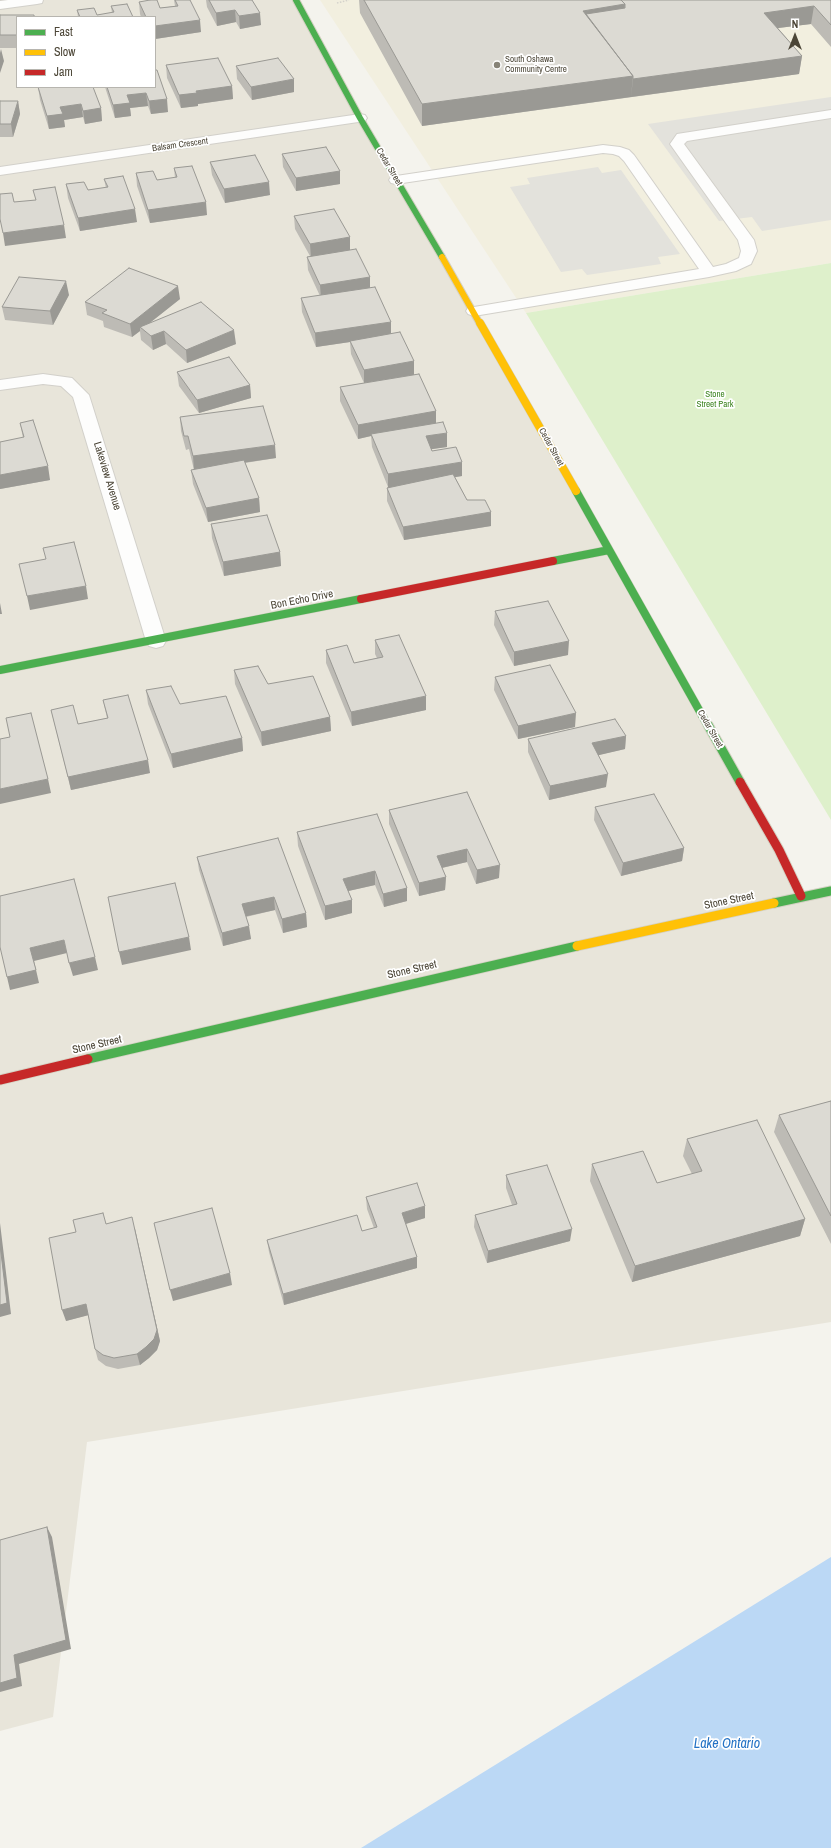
<!DOCTYPE html>
<style>
body{margin:0}
#map{position:relative;width:831px;height:1848px;overflow:hidden;background:#f4f3ed;font-family:"Archivo Narrow",sans-serif}
canvas{display:block}
.legend{position:absolute;left:16px;top:16px;width:140px;height:72px;box-sizing:border-box;background:#fff;border:1px solid #b7b5af;margin:0;padding:5px 7px;list-style:none;font-size:12px;color:#4c4637}
.legend li{display:flex;align-items:center;gap:8px;height:20px}
.legend b{width:20px;border:1px solid #b7b5af}
.north{position:absolute;left:775px;top:16px;width:40px;height:40px;-webkit-text-stroke:3px #fff;paint-order:stroke;rotate:0deg;font-size:11px;font-weight:700;line-height:16px;text-align:center;color:#4c4637}
.north::after{content:'';display:block;margin:auto;width:14px;height:18px;background:#4c4637;clip-path:polygon(50% 0,100% 100%,50% 72%,0 100%)}
</style>
<div id="map">
<canvas width="831" height="1848"></canvas>
<ul class="legend">
<li><b style="height:5px;background:#4caf50"></b>Fast</li>
<li><b style="height:5px;background:#ffc107"></b>Slow</li>
<li><b style="height:5px;background:#c62828"></b>Jam</li>
</ul>
<div class="north">N</div>
</div>
<script>
const c = document.querySelector('canvas').getContext('2d');
c.lineJoin = 'round';
function fill(path, color) { c.fillStyle = color; c.fill(path, 'evenodd'); }
const poly = rows => new Path2D(rows.map(r => 'M' + r).join(''));
function stroke(path, color, width, dash) { c.strokeStyle = color; c.lineWidth = width; c.lineCap = dash ? 'butt' : 'round'; c.setLineDash(dash || []); c.stroke(path); }
function write(font, color, halo, rows, align = 'center') {
  c.font = font + ' "Archivo Narrow",sans-serif'; c.lineWidth = 3.5; c.setLineDash([]); c.textBaseline = 'middle'; c.strokeStyle = halo; c.fillStyle = color; for (const [text, x, y, turn = 0] of rows) {
    c.save(); c.translate(x, y); c.rotate((+turn || 0) * Math.PI / 180); c.textAlign = isNaN(turn) ? turn : align; if (halo) c.strokeText(text, 0, 0); c.fillText(text, 0, 0); c.restore();
  }
}
fill(poly([
 [0,0,296,0,801,896,831,896,831,1322,87,1442,53,1717,0,1731],
 [17,17,155,17,155,87,17,87]
]), '#e8e5da');
fill(poly([
 [320,0,831,0,831,263,526,313]
]), '#f2efdf');
fill(poly([
 [831,263,831,820,526,313]
]), '#def0cb');
fill(poly([
 [831,97,831,220,762,231,752,217,719,221,648,124],
 [598,167,602,173,621,170,680,254,658,257,661,264,587,275,582,269,561,272,510,187,530,184,527,178]
]), '#e3e2dc');
fill(poly([
 [831,1557,831,1848,361,1848]
]), '#bbd8f5');
const lane = poly([
 [831,110,831,118,687,141,684,144,754,240,757,251,751,264,736,271,709,277,474,316,468,314,466,311,468,308,699,269,624,161,619,156,613,154,603,153,396,184,391,183,389,180,391,177,396,176,603,145,620,147,629,150,634,155,713,267,726,264,739,258,741,251,738,240,670,144,677,134,831,110]
]);
const street = poly([
 [8,0,43,0,42,3,37,4,0,9,0,1,8,0],
 [360,114,365,115,367,118,365,121,0,175,0,167,360,114],
 [43,374,72,378,89,395,166,641,163,646,156,648,149,646,146,641,73,397,61,386,43,384,0,390,0,380,43,374]
]);
const fastFar2 = poly([
 [296,0,360,118,442,257]
]);
const fastFar1 = poly([
 [576,491,708,726],
 [553,561,609,550],
 [0,670,361,599]
]);
const fast = poly([
 [708,725,740,782],
 [774,903,831,891],
 [88,1059,577,946]
]);
const slowFar2 = poly([
 [442,257,480,324]
]);
const slowFar1 = poly([
 [480,323,576,491]
]);
const slow = poly([
 [577,946,774,903]
]);
const jamFar1 = poly([
 [361,599,553,561]
]);
const jam = poly([
 [740,782,779,850,801,896],
 [0,1080,88,1059]
]);
stroke(lane, '#d2d0ca', 2);
stroke(street, '#d2d0ca', 2);
stroke(fastFar2, '#d4d1c3', 8);
stroke(fastFar1, '#d4d1c3', 9);
stroke(fast, '#d4d1c3', 11);
stroke(slowFar2, '#d4d1c3', 8);
stroke(slowFar1, '#d4d1c3', 9);
stroke(slow, '#d4d1c3', 11);
stroke(jamFar1, '#d4d1c3', 9);
stroke(jam, '#d4d1c3', 11);
stroke(poly([
 [337,3,349,0]
]), '#d4d2cb', 1.5, [1.5, 1.5]);
fill(lane, '#fdfdfc');
fill(street, '#fdfdfc');
stroke(fastFar2, '#4caf50', 6);
stroke(fastFar1, '#4caf50', 8);
stroke(fast, '#4caf50', 9);
stroke(slowFar2, '#ffc107', 6);
stroke(slowFar1, '#ffc107', 8);
stroke(slow, '#ffc107', 9);
stroke(jamFar1, '#c62828', 8);
stroke(jam, '#c62828', 9);
fill(poly([
 [174,0,190,0,201,32,155,39,155,17,141,17,140,14,139,2,160,8,175,6],
 [206,0,252,0,261,25,240,29,236,22,217,26,207,7],
 [359,0,831,0,831,47,811,24,778,28,802,56,799,74,422,126,360,13],
 [111,6,133,17,78,17,77,10,97,15,112,13],
 [0,15,34,15,35,17,17,17,17,48,0,48],
 [166,65,232,86,233,99,198,104,198,106,181,108,167,78],
 [236,66,294,92,252,100,237,79],
 [38,87,101,108,102,121,85,124,83,117,64,120,65,127,49,129,40,100],
 [105,87,155,87,168,112,151,114,148,106,130,108,131,116,115,118],
 [0,101,18,101,20,114,13,137,0,137],
 [282,154,340,171,340,184,296,191,283,167],
 [210,162,270,195,225,203,212,175],
 [174,168,207,215,150,223,137,186,136,173,157,180,175,178],
 [104,179,137,222,80,231,68,198,66,184,88,190,106,188],
 [294,216,350,250,370,288,391,322,391,334,414,361,414,374,436,411,436,423,447,447,431,449,432,451,462,476,455,477,467,500,491,512,491,526,404,540,387,501,387,488,388,487,372,447,371,436,358,439,340,401,340,387,364,383,351,354,350,342,316,347,302,312,301,298,320,296,308,270,307,257,310,256,295,229],
 [69,295,53,325,5,320,2,307],
 [180,299,151,322,236,344,187,363,166,344,153,350,141,340,140,331,132,337,104,327,103,321,87,315,85,302],
 [177,372,250,385,251,398,199,413,179,386],
 [180,417,276,458,245,463,259,498,260,512,208,522,193,484,191,470,194,470,189,449,186,450,181,431],
 [20,423,50,480,0,489,0,442,23,438],
 [211,524,280,552,281,566,224,576,212,538],
 [495,611,568,655,514,666,494,625],
 [375,640,426,710,352,726,326,663,326,650,354,663,377,658,375,654],
 [234,670,268,684,330,717,331,731,262,746,235,684],
 [495,677,575,727,518,739,494,690],
 [146,690,180,704,242,738,243,751,173,768,148,704],
 [103,700,150,773,71,790,51,710,78,724,107,718],
 [626,736,625,749,598,755,606,787,549,800,528,752,528,739],
 [467,792,499,878,476,884,467,862,442,868,446,877,445,890,419,896,389,824,389,810],
 [595,807,684,848,682,861,621,876,594,820],
 [297,832,407,888,407,901,384,907,375,885,348,891,352,900,352,913,325,920,298,846],
 [197,857,306,913,307,927,283,933,275,910,246,917,251,939,223,946,199,870],
 [831,1101,831,1244,774,1132,779,1115],
 [687,1139,805,1219,800,1236,632,1282,590,1181,592,1164,657,1183,692,1174,683,1156],
 [506,1175,570,1241,487,1263,474,1227,475,1215,512,1205,506,1188],
 [366,1197,425,1218,406,1224,417,1257,417,1268,284,1305,269,1252,267,1240,362,1231,374,1228,367,1209],
 [106,1224,135,1229,160,1341,157,1350,149,1358,140,1365,118,1369,106,1366,98,1360,95,1349,88,1315,66,1321,76,1232]
]), '#bdbbb5');
fill(poly([
 [625,4,623,25,595,30,583,11],
 [814,6,811,24,762,30,764,13],
 [235,10,236,22,217,26,216,13],
 [260,13,261,25,240,29,239,16],
 [200,20,201,32,155,39,155,26],
 [1,49,4,61,0,73,0,53],
 [802,56,799,74,631,97,633,79],
 [633,76,631,97,422,126,422,104],
 [294,79,294,92,252,100,251,87],
 [232,86,233,99,198,104,198,106,181,108,179,95,196,91],
 [146,93,148,106,130,108,131,116,115,118,113,105,127,95],
 [167,99,168,112,151,114,149,101],
 [18,101,20,114,13,137,11,124],
 [81,104,83,117,64,120,65,127,49,129,47,116,60,107],
 [101,108,102,121,85,124,83,111],
 [340,171,340,184,296,191,296,178],
 [269,182,270,195,225,203,224,189],
 [206,202,207,215,150,223,148,210],
 [135,209,137,222,80,231,78,218],
 [64,225,66,238,5,246,3,233],
 [350,237,350,251,311,258,310,244],
 [370,277,370,290,321,298,320,285],
 [66,281,69,295,53,325,50,311],
 [178,286,180,299,142,329,140,327,140,331,132,337,130,324],
 [391,322,391,336,350,341,350,342,316,347,315,333],
 [234,330,236,344,187,363,186,350],
 [164,331,166,344,153,350,151,336],
 [414,361,414,375,364,383,364,370],
 [250,385,251,398,199,413,197,400],
 [436,411,436,425,371,434,371,436,358,439,358,425],
 [447,433,447,447,426,450,426,436],
 [275,445,276,458,194,470,193,456],
 [462,462,462,476,388,488,388,474],
 [48,466,50,480,0,489,0,475],
 [259,498,260,512,208,522,206,508],
 [491,512,491,526,404,540,403,527],
 [280,552,281,566,224,576,223,562],
 [86,586,88,599,30,610,27,596],
 [0,603,2,614,0,614],
 [569,641,568,655,514,666,514,652],
 [426,696,426,710,352,726,351,712],
 [576,713,575,727,518,739,518,726],
 [330,717,331,731,262,746,261,732],
 [626,736,625,749,591,757,592,743],
 [242,738,243,751,173,768,171,754],
 [148,760,150,773,71,790,68,777],
 [608,774,606,787,549,800,550,786],
 [48,779,51,793,0,804,0,789],
 [684,848,682,861,621,876,623,863],
 [467,849,467,862,437,869,437,856],
 [500,865,499,878,476,884,477,870],
 [375,871,375,885,344,892,343,879],
 [446,877,445,890,419,896,419,883],
 [407,888,407,901,384,907,383,894],
 [274,897,275,910,243,917,242,904],
 [352,900,352,913,325,920,325,906],
 [306,913,307,927,283,933,282,919],
 [249,926,251,939,223,946,222,933],
 [189,937,191,950,122,965,119,952],
 [64,940,67,953,34,961,39,983,10,990,7,977,30,948],
 [95,957,98,970,73,976,69,963],
 [425,1206,425,1218,402,1225,402,1213],
 [805,1219,800,1236,632,1282,635,1266],
 [0,1223,11,1314,0,1317],
 [135,1229,160,1341,157,1350,149,1358,140,1365,137,1354],
 [572,1229,570,1241,487,1263,488,1251],
 [417,1257,417,1268,284,1305,283,1294],
 [230,1273,232,1285,173,1301,170,1290],
 [86,1304,89,1315,66,1321,62,1310],
 [47,1527,52,1537,71,1649,19,1664,22,1686,0,1692,0,1683,14,1655]
]), '#9a9994');
const building = poly([
 [150,0,157,0,160,8,178,6,175,0,190,0,200,20,155,26,155,17,146,17,139,2,150,0],
 [209,0,252,0,260,13,239,16,235,10,216,13,209,0],
 [364,0,621,0,625,4,583,11,633,76,422,104,364,0],
 [621,0,831,0,831,25,814,6,764,13,802,56,633,79,633,76,586,14,625,8,625,4,621,0],
 [127,4,133,17,80,17,77,10,94,8,97,15,114,12,111,6,127,4],
 [0,15,34,15,34,17,17,17,17,35,0,35,0,15],
 [218,58,232,86,196,91,197,93,179,95,166,65,218,58],
 [278,58,294,79,251,87,236,66,278,58],
 [155,70,157,70,167,99,149,101,146,93,127,95,130,103,113,105,107,87,155,87,155,70],
 [38,87,93,87,101,108,83,111,81,104,60,107,63,114,47,116,38,87],
 [0,101,18,101,11,124,0,124,0,101],
 [326,147,340,171,296,178,282,154,326,147],
 [255,155,269,182,224,189,210,162,255,155],
 [192,166,206,202,148,210,136,173,153,171,157,180,177,177,174,168,192,166],
 [123,176,135,209,78,218,66,184,84,182,88,190,108,187,104,179,123,176],
 [55,187,64,225,3,233,0,219,0,194,12,193,14,202,36,200,33,190,55,187],
 [334,209,350,237,310,244,294,216,334,209],
 [356,249,370,277,320,285,307,257,356,249],
 [129,268,178,286,130,324,102,313,107,310,85,302,129,268],
 [19,277,66,281,50,311,2,307,19,277],
 [375,287,391,322,315,333,301,298,375,287],
 [201,302,234,330,186,350,164,331,151,336,140,327,201,302],
 [400,332,414,361,364,370,350,341,400,332],
 [229,357,250,385,197,400,177,372,229,357],
 [419,374,436,411,358,425,340,387,419,374],
 [263,406,275,445,193,456,188,436,184,436,180,417,263,406],
 [33,420,48,466,0,475,0,442,24,437,20,423,33,420],
 [443,422,447,433,426,436,432,451,456,447,462,462,388,474,371,434,443,422],
 [244,460,259,498,206,508,191,470,244,460],
 [453,474,467,500,485,500,491,512,403,527,387,488,453,474],
 [267,515,280,552,223,562,211,524,267,515],
 [74,542,86,586,27,596,19,564,46,559,43,548,74,542],
 [548,601,569,641,514,652,495,611,548,601],
 [399,635,426,696,351,712,326,650,347,645,354,663,383,657,375,640,399,635],
 [550,665,576,713,518,726,495,677,550,665],
 [258,666,268,684,313,676,330,717,261,732,234,670,258,666],
 [171,686,180,704,226,696,242,738,171,754,146,690,171,686],
 [128,695,148,760,68,777,51,710,73,705,78,724,108,718,103,700,128,695],
 [31,713,48,779,0,789,0,739,10,737,6,718,31,713],
 [615,719,626,736,592,743,608,774,550,786,528,739,615,719],
 [467,792,500,865,477,870,467,849,437,856,446,877,419,883,389,810,467,792],
 [654,794,684,848,623,863,595,807,654,794],
 [377,814,407,888,383,894,375,871,343,879,352,900,325,906,297,832,377,814],
 [278,838,306,913,282,919,274,897,242,904,249,926,222,933,197,857,278,838],
 [74,879,95,957,69,963,64,940,30,948,36,970,7,977,0,947,0,896,74,879],
 [175,883,189,937,119,952,108,897,175,883],
 [831,1101,831,1216,779,1115,831,1101],
 [757,1120,805,1219,635,1266,592,1164,643,1151,657,1183,702,1171,687,1139,757,1120],
 [547,1165,572,1229,488,1251,475,1215,517,1204,506,1175,547,1165],
 [417,1183,425,1206,402,1213,417,1257,283,1294,267,1240,357,1215,362,1231,377,1227,366,1197,417,1183],
 [212,1208,230,1273,170,1290,154,1223,212,1208],
 [103,1213,106,1224,132,1217,157,1330,154,1339,146,1347,137,1354,114,1358,103,1355,95,1349,86,1304,62,1310,49,1238,76,1232,73,1220,103,1213],
 [0,1245,7,1303,0,1305,0,1245],
 [47,1527,66,1640,14,1655,17,1678,0,1683,0,1540,47,1527]
]);
fill(building, '#dcdad3');
stroke(building, '#9a9994', 1);
for (const [x, y, r, color] of [
 [497,65,4,"#878377"]
]) { const dot = new Path2D(); dot.arc(x, y, r, 0, 2 * Math.PI); c.fillStyle = color; c.fill(dot); stroke(dot, '#fff', 1.5); }
write('9px', '#4c4637', '#fff', [
 ["South Oshawa",505,60],
 ["Community Centre",505,70]
], 'left');
write('9px', '#4c4637', '#fff', [
 ["Balsam Crescent",180,145,-8],
 ["Cedar Street",389,167,59],
 ["Cedar Street",551,447,61],
 ["Cedar Street",710,729,60]
]);
write('9px', '#3f8523', '#fff', [
 ["Stone",715,395],
 ["Street Park",715,405]
]);
write('11px', '#4c4637', '#fff', [
 ["Lakeview Avenue",107,476,73],
 ["Bon Echo Drive",302,600,-11],
 ["Stone Street",729,901,-12],
 ["Stone Street",412,970,-13],
 ["Stone Street",97,1045,-13]
]);
write('italic 14px', '#2372c5', '#fff', [
 ["Lake Ontario",727,1744]
]);
</script>
